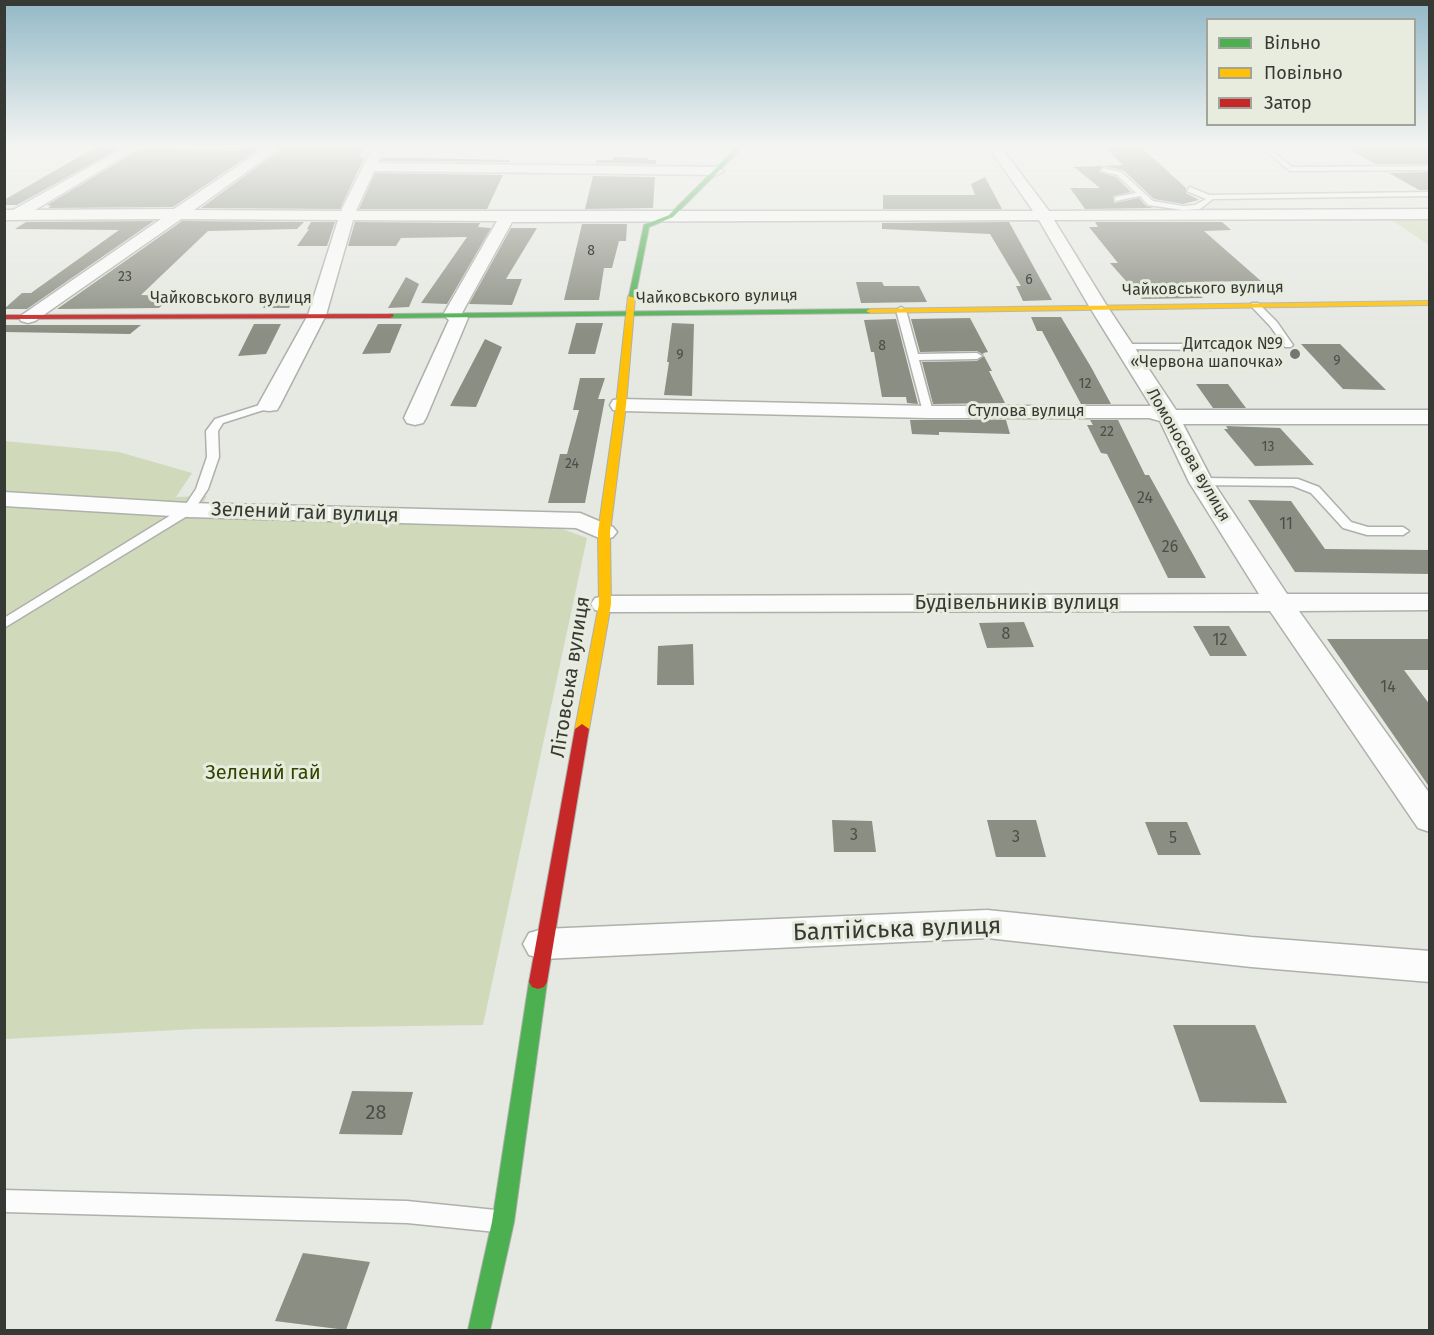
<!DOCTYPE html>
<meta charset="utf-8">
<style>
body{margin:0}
#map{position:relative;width:1434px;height:1335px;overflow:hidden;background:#e6e8e2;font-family:"Fira Sans",sans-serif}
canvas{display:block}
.frame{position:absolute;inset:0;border:6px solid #373934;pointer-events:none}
.legend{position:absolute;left:1206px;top:18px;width:210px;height:108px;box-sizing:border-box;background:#e7ecde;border:2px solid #a1a49a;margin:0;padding:8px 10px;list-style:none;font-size:18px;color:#373934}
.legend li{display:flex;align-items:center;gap:12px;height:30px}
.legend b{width:30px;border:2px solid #a1a49a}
</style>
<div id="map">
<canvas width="1434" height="1335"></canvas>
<div class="frame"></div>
<ul class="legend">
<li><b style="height:8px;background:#4caf50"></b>Вільно</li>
<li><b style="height:8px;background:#ffc107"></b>Повільно</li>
<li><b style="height:8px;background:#c62828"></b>Затор</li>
</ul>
</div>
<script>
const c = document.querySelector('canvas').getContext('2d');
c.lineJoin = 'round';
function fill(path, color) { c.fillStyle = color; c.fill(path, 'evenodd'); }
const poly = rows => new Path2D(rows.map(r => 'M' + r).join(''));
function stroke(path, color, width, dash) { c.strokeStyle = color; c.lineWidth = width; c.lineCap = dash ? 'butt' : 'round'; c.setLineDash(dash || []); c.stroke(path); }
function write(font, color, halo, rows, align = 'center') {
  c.font = font + ' "Fira Sans",sans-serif'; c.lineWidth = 6; c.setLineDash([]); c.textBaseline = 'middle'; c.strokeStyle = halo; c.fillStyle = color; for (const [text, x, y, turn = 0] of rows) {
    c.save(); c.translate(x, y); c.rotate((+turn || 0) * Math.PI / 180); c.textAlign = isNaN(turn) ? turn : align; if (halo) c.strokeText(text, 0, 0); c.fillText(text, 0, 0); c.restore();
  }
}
fill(poly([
 [1390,219,1429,219,1429,245],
 [4,441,119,452,192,473,176,497,207,496,196,515,546,523,587,538,483,1025,196,1029,5,1039]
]), '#d0dabb');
fill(poly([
 [366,146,359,156,364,158,340,209,201,208,284,147],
 [1344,146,1421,146,1430,150,1430,164,1375,164],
 [99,147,120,148,17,205,4,205,4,200,94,148],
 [262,147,173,207,48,208,51,206,47,205,142,148,240,151,244,148],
 [1104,147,1141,147,1186,188,1186,193,1199,200,1183,204,1154,199,1123,170,1103,166,1099,172,1116,177,1131,192,1113,196,1114,203,1139,198,1146,206,1154,208,1085,209,1070,188,1100,188,1074,167,1123,165],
 [615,157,648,158,648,160,656,160,656,164,596,163,597,160,612,160],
 [382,158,419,158,510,160,509,162,381,161],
 [1430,172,1430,190,1419,190,1389,173],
 [375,173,503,175,487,209,359,209],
 [593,176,655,177,653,208,585,209],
 [985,177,1002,209,883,209,883,195,975,195,971,184],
 [154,221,27,309,4,309,22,293,31,293,119,230,15,229,26,222],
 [182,221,304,222,297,229,208,231,141,295,173,296,159,308,57,309],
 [311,222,335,222,327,246,297,246,309,229,307,229],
 [355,222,480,223,478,227,491,228,447,304,421,303,467,237,401,238,396,246,348,246],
 [1009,222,1052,300,1023,301,1016,286,1021,286,990,234,882,229,882,223],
 [1095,222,1222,222,1231,230,1204,231,1261,281,1187,282,1203,298,1142,299,1110,263,1118,263,1089,227,1098,227],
 [582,224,627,224,626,241,619,241,612,268,604,268,599,300,564,300],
 [511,228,537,228,506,279,522,279,512,305,469,304],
 [406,277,419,284,409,307,388,308],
 [856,282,882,282,884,286,919,286,927,302,861,303],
 [268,299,294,299,289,308,263,308],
 [1061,317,1091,367,1111,404,1081,404,1042,331,1037,331,1031,317],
 [970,318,988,352,983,353,984,355,977,351,920,352,911,319],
 [896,319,918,404,907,403,906,397,882,397,874,352,871,352,864,320],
 [576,323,603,323,595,354,568,354],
 [672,323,694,324,692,396,664,395,669,362,667,362],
 [254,324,281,324,266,354,238,356],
 [378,324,402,324,390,353,362,354],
 [4,325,141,325,130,334,4,332],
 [485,339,502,347,476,407,450,406],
 [1301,344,1340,344,1386,390,1343,389],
 [984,356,992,371,989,371,1005,403,933,404,922,362,977,361],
 [580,378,605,378,598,399,605,399,585,503,548,503,560,454,567,454,579,410,573,410],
 [1196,384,1228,384,1246,408,1213,408],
 [910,420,1006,420,1010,434,939,432,939,435,912,434],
 [1090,420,1118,420,1145,475,1149,475,1206,578,1168,578,1107,454,1101,453,1087,425,1093,425],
 [1226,426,1280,428,1314,465,1255,466,1224,429,1228,429],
 [1248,500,1291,501,1325,549,1430,550,1430,574,1295,572],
 [1024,622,1034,647,987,648,979,623],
 [1193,626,1229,626,1247,656,1210,656],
 [1327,639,1430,639,1430,670,1404,670,1430,705,1430,788],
 [693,644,694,685,657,685,658,646],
 [832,820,872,821,876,852,834,852],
 [987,820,1036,820,1046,857,996,857],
 [1145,822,1187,822,1201,855,1158,855],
 [1173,1025,1255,1025,1287,1103,1200,1102],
 [352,1091,413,1092,402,1135,339,1134],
 [303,1253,370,1262,346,1330,275,1321]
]), '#8b8e82');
const lane = poly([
 [1260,146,1266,146,1292,167,1430,166,1430,170,1290,171,1260,146],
 [1103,168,1121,172,1153,201,1183,206,1195,205,1206,199,1187,191,1190,187,1209,195,1430,192,1430,196,1213,199,1200,209,1183,210,1148,205,1140,196,1115,201,1115,197,1136,193,1117,175,1101,171,1103,168],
 [1252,303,1258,303,1277,322,1293,345,1291,347,1285,347,1270,326,1252,307,1252,303],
 [901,307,906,310,918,354,977,353,982,356,977,359,919,360,933,412,932,414,928,415,923,412,896,310,901,307],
 [1124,344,1215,344,1220,347,1215,350,1121,349,1119,347,1124,344],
 [269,402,273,403,273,407,223,423,218,431,219,457,208,489,192,513,4,628,4,618,184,507,196,489,207,457,206,431,215,419,269,402],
 [1201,478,1298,479,1319,487,1351,522,1368,527,1403,527,1409,531,1403,535,1367,535,1343,528,1311,493,1293,486,1197,485,1195,482,1201,478],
 [4,1190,407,1201,496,1210,505,1213,508,1221,505,1229,496,1232,407,1223,4,1212,4,1190]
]);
const street = poly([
 [127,146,141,146,35,210,174,209,268,146,282,146,194,210,341,211,373,146,385,146,378,163,717,167,724,171,717,175,374,171,356,211,1033,211,988,146,1000,146,1049,211,1430,209,1430,219,1054,220,1107,306,1176,410,1430,410,1430,424,1183,424,1213,482,1287,594,1430,594,1430,610,1299,611,1430,794,1430,832,1418,828,1270,611,605,612,595,610,591,604,595,598,605,596,1259,594,1189,482,1160,421,1149,418,928,418,621,411,613,410,610,405,613,400,621,399,928,406,1151,406,1089,306,1039,220,512,222,462,313,468,318,426,418,423,423,415,425,407,423,404,418,449,320,443,315,497,221,353,220,326,315,280,405,277,410,269,411,261,410,258,405,308,315,338,220,181,219,35,321,28,323,21,321,19,317,161,219,4,220,4,210,13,210,127,146],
 [4,492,188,503,580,513,613,527,617,532,613,537,604,540,576,528,188,517,4,506,4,492],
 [987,910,1251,937,1430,951,1430,982,1251,967,987,938,543,959,529,955,523,944,529,933,543,929,987,910]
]);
const fast = poly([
 [738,146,744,146,673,217,649,227,635,298,628,300,644,225,669,215,738,146],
 [870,309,873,309,873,313,390,318,386,316,390,314,870,309],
 [538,975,544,977,547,982,514,1222,490,1330,468,1330,492,1222,529,982,532,977,538,975]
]);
const slow = poly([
 [628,296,635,298,626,405,610,532,611,604,589,729,582,734,575,729,599,604,598,532,616,405,628,296],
 [1430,301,1430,305,870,313,866,311,870,309,1430,301]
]);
const jam = poly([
 [393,314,394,316,390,318,4,319,4,315,393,314],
 [582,724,589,729,547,982,544,987,538,989,532,987,529,982,575,729,582,724]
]);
stroke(lane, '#aeb0ab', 3);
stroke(street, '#aeb0ab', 3);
stroke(fast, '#aeb0ab', 2);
stroke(slow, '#aeb0ab', 2);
stroke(jam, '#aeb0ab', 2);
fill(lane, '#fbfcfb');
fill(street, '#fbfcfb');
fill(fast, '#4caf50');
fill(slow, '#ffc107');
fill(jam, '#c62828');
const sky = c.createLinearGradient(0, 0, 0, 332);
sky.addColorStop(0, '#92b8c7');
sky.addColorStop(0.44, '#f4f5f2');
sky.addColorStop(1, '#f4f5f200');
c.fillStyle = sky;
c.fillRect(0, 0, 1434, 332);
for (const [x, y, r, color] of [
 [1295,354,6,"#747671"]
]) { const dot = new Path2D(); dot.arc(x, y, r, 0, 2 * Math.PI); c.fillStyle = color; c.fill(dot); stroke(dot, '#e7ecde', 2); }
write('14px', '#4c4e48', null, [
 ["8",591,251],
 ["23",125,277],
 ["6",1029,280],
 ["8",882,346],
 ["9",680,355],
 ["9",1337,361],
 ["12",1085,384],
 ["22",1107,432],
 ["13",1268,447],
 ["24",572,464]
]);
write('16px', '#373934', '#e7ecde', [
 ["Чайковського вулиця",1203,289,-1],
 ["Чайковського вулиця",717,297,-1],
 ["Чайковського вулиця",231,299],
 ["Стулова вулиця",1026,412],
 ["Ломоносова вулиця",1188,455,60]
]);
write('16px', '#373934', '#e7ecde', [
 ["Дитсадок №9",1283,345],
 ["«Червона шапочка»",1283,363]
], 'right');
write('16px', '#4c4e48', null, [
 ["24",1145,499],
 ["11",1286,525],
 ["26",1170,548],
 ["8",1006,635],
 ["12",1220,641],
 ["14",1388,688],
 ["3",854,836],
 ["3",1016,838],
 ["5",1173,839]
]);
write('20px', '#373934', '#e7ecde', [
 ["Зелений гай вулиця",305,513,2],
 ["Будівельників вулиця",1017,603],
 ["Літовська вулиця",571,677,-81]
]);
write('20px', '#354300', '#e7ecde', [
 ["Зелений гай",263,773]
]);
write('20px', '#4c4e48', null, [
 ["28",376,1113]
]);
write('24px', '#373934', '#e7ecde', [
 ["Балтійська вулиця",897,930,-2]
]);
</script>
